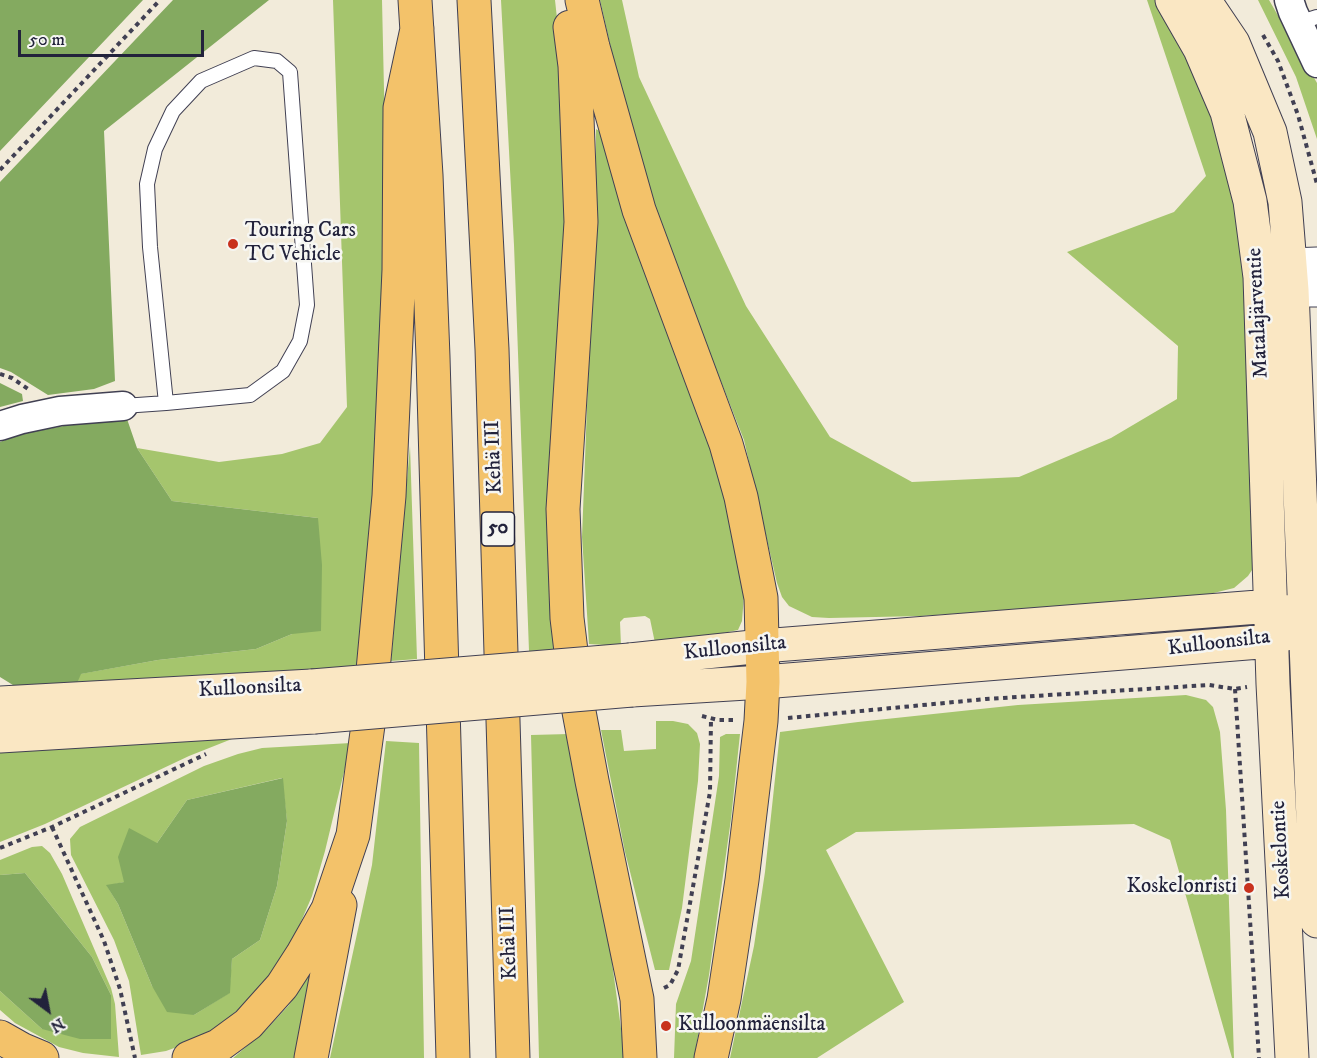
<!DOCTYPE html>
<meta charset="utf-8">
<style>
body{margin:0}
#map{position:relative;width:1317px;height:1058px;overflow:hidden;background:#f2ebda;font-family:"IM FELL DW Pica",serif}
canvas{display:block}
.north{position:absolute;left:18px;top:980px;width:60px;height:60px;-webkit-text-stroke:4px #f6f6f2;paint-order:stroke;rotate:148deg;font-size:16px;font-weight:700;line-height:24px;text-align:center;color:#22223b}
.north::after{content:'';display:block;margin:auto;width:21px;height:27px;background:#22223b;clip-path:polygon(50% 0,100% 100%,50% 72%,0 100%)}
.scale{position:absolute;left:18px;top:30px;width:186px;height:27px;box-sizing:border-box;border:3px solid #22223b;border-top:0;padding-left:8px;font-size:18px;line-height:21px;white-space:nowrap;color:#22223b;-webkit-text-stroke:4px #f6f6f2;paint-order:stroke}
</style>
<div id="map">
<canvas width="1317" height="1058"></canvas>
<div class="north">N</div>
<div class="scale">50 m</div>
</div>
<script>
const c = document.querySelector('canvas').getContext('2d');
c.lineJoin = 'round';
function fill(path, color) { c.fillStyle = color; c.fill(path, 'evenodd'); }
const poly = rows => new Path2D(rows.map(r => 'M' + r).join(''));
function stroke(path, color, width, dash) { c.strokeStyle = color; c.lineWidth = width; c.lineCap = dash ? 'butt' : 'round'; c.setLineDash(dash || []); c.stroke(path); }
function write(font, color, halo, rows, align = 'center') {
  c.font = font + ' "IM FELL DW Pica",serif'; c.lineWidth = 5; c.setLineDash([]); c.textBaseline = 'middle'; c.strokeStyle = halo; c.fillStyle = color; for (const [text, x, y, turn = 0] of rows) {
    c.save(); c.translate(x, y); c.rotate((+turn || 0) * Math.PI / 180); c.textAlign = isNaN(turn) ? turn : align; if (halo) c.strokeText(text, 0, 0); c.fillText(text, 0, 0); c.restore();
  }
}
fill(poly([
 [333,0,382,0,388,270,361,666,75,688,80,674,158,660,256,649,292,634,318,518,172,501,137,448,219,462,282,454,320,443,347,407],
 [501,0,555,0,560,46,568,160,560,650,529,651,514,245],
 [600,0,622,0,639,77,746,306,830,437,912,482,1019,477,1111,438,1177,399,1178,346,1067,252,1174,212,1206,176,1147,0,1158,0,1203,75,1233,171,1248,265,1258,561,1248,576,1234,588,1181,601,1115,603,921,616,829,618,812,617,789,606,782,597,777,583,744,440,654,211,623,101],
 [1258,0,1269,0,1317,83,1317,139,1296,77],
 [596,129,601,132,729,496,744,595,742,621,738,630,694,639,655,643,650,619,645,616,624,618,620,622,621,646,589,644,582,537,589,355,595,258],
 [410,446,417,659,391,661],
 [1186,695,1206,700,1213,707,1220,732,1226,810,1234,1058,1232,1058,1170,840,1134,824,856,832,826,850,904,1002,817,1058,730,1058,754,946,765,872,780,732,858,722,1018,705],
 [656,721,673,721,688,724,697,733,700,744,698,781,682,908,669,970,655,970,625,852,601,730,621,730,624,751,656,749],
 [252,731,189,756,45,824,0,842,0,750],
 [569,734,611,955,625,1058,539,1058,531,735],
 [726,734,740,734,731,819,709,975,694,1058,674,1058,676,1004,691,961,719,776,720,737],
 [386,741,419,743,424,1058,330,1058,372,865],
 [351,743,325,851,312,896,297,931,275,968,253,996,220,1026,188,1043,166,1051,141,1055,129,981,114,940,71,855,70,839,80,827,204,766,238,754,262,748],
 [282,778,287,821,277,886,260,940,232,959,229,993,194,1015,152,986,118,904,107,886,124,882,157,843,187,800],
 [42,846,50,853,62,874,111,988,115,1004,119,1057,83,1053,59,1047,15,1023,0,1010,0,991,42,1029,111,995,92,957,25,873,0,875,0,860,32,847],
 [308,975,314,975,297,1058,233,1058,266,1030,289,1005]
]), '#a5c56d');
fill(poly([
 [0,0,143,0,0,151],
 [173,0,269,0,104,131,115,381,94,389,48,395,11,372,0,368,0,182],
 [0,383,22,394,23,401,0,407],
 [127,419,137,448,172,501,318,518,322,565,321,631,292,634,256,649,158,660,81,674,75,688,21,690,0,677,0,442,21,434,85,422],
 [283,778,287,821,277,886,260,940,232,959,230,993,194,1015,167,1012,152,986,118,904,106,885,124,882,118,857,129,828,157,843,187,800],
 [25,873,92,957,111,995,111,1039,80,1039,42,1029,0,991,0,875]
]), '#84aa60');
const service = poly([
 [1298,23,1317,17],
 [123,406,166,403,250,395,283,371,300,341,307,305,290,72,277,61,254,58,201,81,173,111,155,149,147,184,150,247,166,403]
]);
const minor = poly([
 [1289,0,1293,12,1317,63],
 [0,426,22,419,60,411,123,406]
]);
const tertiary = poly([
 [1264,275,1290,265,1317,264],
 [1267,280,1292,290,1317,290]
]);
const secondary = poly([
 [1172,0,1200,49,1227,112,1250,201,1260,277,1273,684,1292,1058],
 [1204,0,1233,43,1270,132,1285,202,1292,290,1317,921],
 [630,660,762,646,1271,606,1290,615],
 [632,690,763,682,1272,641,1291,630],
 [0,703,312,686],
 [0,736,314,717]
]);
const trunk = poly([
 [415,0,426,175,433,357,453,1058],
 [474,0,492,349,513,1058],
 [582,0,593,47,639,210,726,444,741,497,761,598,763,682,761,721,742,880,724,999,711,1058],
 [570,27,575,66,581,222,563,509,567,618,577,701,592,781,637,999,640,1058],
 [0,1037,23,1050,42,1058],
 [189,1058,218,1046,248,1024,282,986,302,955,328,909,353,835,368,725,389,496,399,270,400,108,417,29],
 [311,1058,340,905]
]);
stroke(service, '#414053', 16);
stroke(minor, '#414053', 31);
stroke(tertiary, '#414053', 35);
stroke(secondary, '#414053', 35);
stroke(trunk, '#414053', 35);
stroke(poly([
 [1263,35,1278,61,1298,115,1317,184],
 [0,170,160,0],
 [0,374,12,378,31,391],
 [1235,689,1259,1058],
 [702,716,718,720,733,720],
 [788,718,986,699,1209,685,1235,689,1247,687],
 [52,827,104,941,120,989,135,1058],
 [0,848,52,827,206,754],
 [664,988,670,985,678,970,710,792,711,718]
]), '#414053', 4, [4.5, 4.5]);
stroke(service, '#fff', 14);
stroke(minor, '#fff', 28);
stroke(tertiary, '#fff', 33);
stroke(secondary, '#fae7c3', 33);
stroke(trunk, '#f3c26a', 33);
const secondaryBridge = poly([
 [312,686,630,660],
 [314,717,632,690]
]);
stroke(secondaryBridge, '#414053', 35, []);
stroke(secondaryBridge, '#fae7c3', 33);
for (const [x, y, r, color] of [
 [233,244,6,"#c8321e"],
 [1249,888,6,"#c8321e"],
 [666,1026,6,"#c8321e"]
]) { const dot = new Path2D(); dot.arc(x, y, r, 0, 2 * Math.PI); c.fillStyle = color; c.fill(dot); stroke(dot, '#f6f6f2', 2); }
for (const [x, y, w] of [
 [498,529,33]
]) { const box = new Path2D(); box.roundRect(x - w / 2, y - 17, w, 34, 4.5); c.fillStyle = '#f6f6f2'; c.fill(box); stroke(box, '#22223b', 1.5); }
write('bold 20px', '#22223b', null, [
 ["50",498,529]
]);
write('21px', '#22223b', '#f6f6f2', [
 ["Touring Cars",245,232],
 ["TC Vehicle",245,256],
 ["Koskelonristi",1237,888,"right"],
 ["Kulloonmäensilta",678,1026]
], 'left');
write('21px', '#22223b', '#f6f6f2', [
 ["Matalajärventie",1259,313,-93],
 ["Kehä III",495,457,-92],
 ["Kulloonsilta",1219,644,-7],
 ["Kulloonsilta",735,649,-6],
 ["Kulloonsilta",250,689,-3],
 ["Koskelontie",1282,850,-93],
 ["Kehä III",510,943,-92]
]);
</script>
